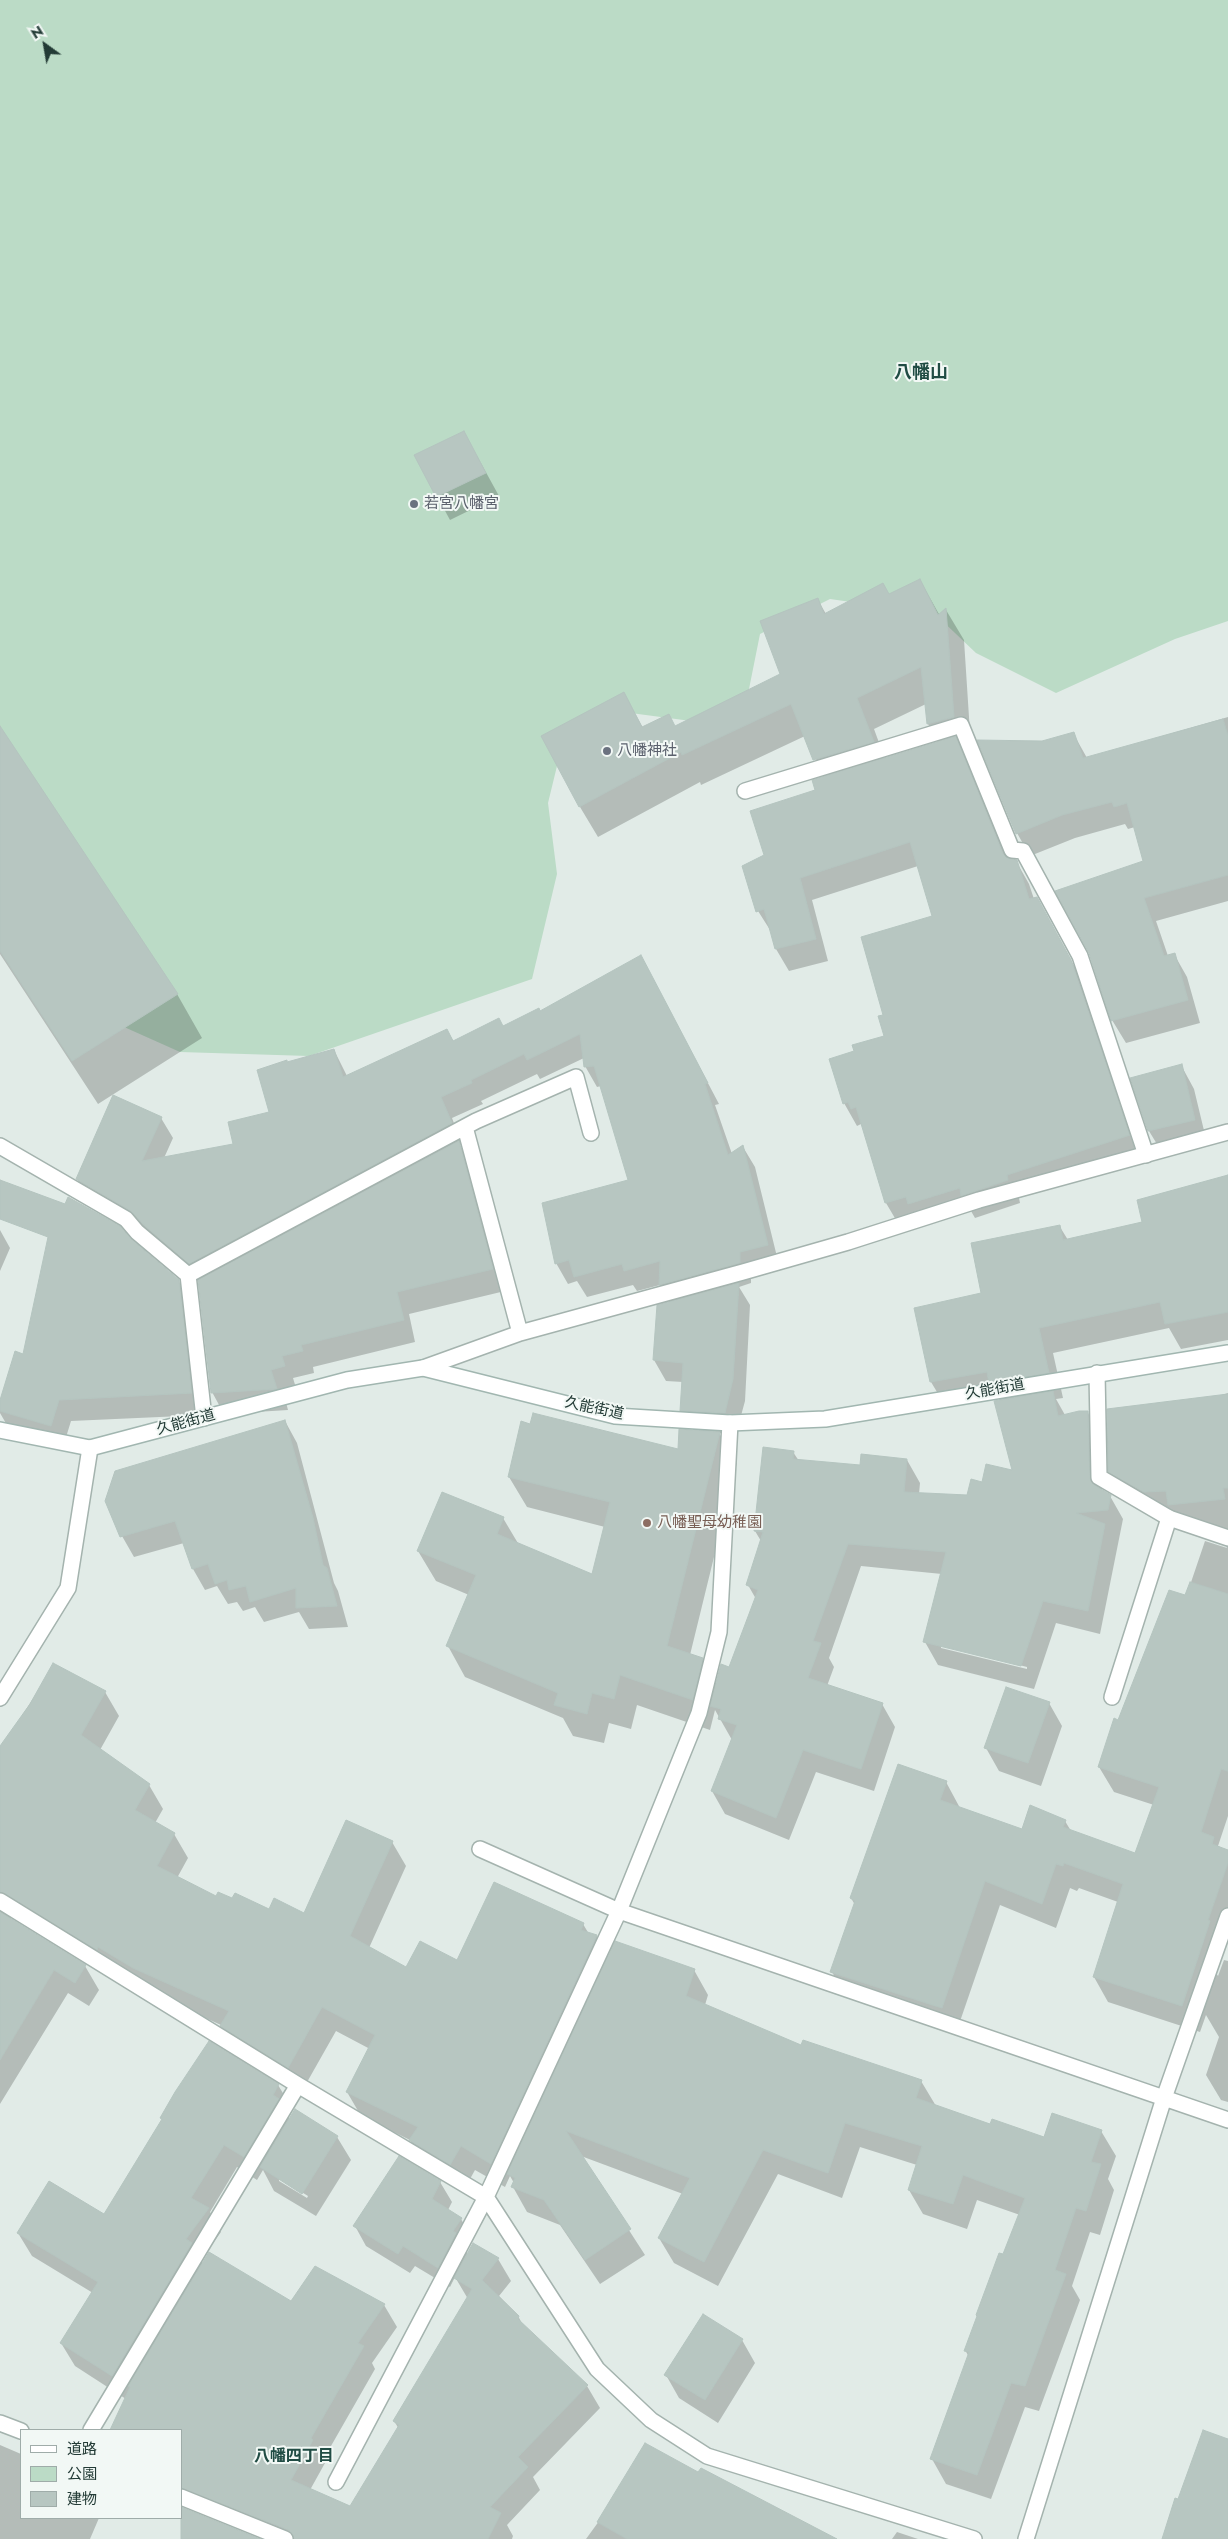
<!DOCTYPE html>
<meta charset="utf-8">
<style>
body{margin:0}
#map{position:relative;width:1228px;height:2539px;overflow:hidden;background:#e1ebe7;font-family:Jost,"Noto Sans JP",sans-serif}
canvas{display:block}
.legend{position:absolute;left:20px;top:2429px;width:162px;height:90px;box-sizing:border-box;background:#f2f8f5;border:1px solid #9faca9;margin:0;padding:6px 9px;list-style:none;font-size:15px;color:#233b36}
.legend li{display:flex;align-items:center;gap:10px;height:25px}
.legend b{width:25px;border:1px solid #9faca9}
.north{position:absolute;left:20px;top:20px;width:50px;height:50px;-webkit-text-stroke:4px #f2f8f5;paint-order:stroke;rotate:328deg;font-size:14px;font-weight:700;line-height:20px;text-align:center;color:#233b36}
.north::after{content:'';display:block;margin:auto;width:18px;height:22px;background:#233b36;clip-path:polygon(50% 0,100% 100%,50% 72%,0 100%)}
</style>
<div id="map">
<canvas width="1228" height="2539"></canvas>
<ul class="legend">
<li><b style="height:6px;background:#fff"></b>道路</li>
<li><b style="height:14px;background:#bbdbc6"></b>公園</li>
<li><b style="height:14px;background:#b7c6c1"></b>建物</li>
</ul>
<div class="north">N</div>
</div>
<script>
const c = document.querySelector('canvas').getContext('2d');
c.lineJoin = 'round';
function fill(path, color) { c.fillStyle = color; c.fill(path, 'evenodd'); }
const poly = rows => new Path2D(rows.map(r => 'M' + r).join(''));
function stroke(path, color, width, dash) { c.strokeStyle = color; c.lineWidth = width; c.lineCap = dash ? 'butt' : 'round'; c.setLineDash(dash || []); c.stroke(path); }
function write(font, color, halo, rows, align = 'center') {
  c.font = font + ' Jost,"Noto Sans JP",sans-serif'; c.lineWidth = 4; c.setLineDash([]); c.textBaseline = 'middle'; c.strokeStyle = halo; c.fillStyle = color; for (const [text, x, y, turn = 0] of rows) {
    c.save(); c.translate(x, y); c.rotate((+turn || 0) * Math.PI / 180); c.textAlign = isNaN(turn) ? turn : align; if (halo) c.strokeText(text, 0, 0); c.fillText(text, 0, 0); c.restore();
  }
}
fill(poly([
 [0,0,1228,0,1228,621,1175,639,1056,693,976,653,935,614,830,599,760,634,747,699,691,721,608,710,566,729,548,803,557,874,532,979,309,1056,180,1052,124,1027,0,868]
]), '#bbdbc6');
fill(poly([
 [477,456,499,496,450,520,437,496],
 [920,580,940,616,946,610,964,640,971,748,962,750,1008,859,1016,861,1029,884,1034,899,1049,920,1084,984,1142,1158,1019,1198,1020,1203,975,1218,971,1211,922,1226,899,1225,886,1203,864,1129,861,1124,857,1126,844,1103,855,1052,885,1037,885,1016,933,917,918,866,812,900,828,961,789,971,776,949,772,933,758,911,743,866,766,856,825,778,805,736,701,785,700,782,598,837,580,807,624,694,643,728,675,728,782,675,818,600,826,614,889,596],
 [926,704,928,724,939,743,885,759,874,729],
 [1228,717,1228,901,1156,921,1168,956,1174,954,1187,977,1200,1023,1126,1043,1112,1020,1145,862,1135,827,1128,829,1125,824,1075,838,1030,856,1017,833,1042,742,1073,733,1087,758],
 [0,729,177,994,202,1038,98,1104,0,954],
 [652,977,719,1104,715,1105,732,1154,743,1147,755,1167,779,1265,751,1272,751,1283,739,1287,750,1305,745,1401,736,1434,719,1433,737,1463,690,1655,702,1659,717,1685,730,1668,756,1599,748,1585,761,1541,755,1531,793,1452,799,1461,861,1466,907,1460,920,1483,919,1494,968,1497,982,1483,1013,1472,999,1398,946,1407,931,1382,915,1309,982,1294,1060,1227,1068,1240,1143,1222,1228,1176,1228,1340,1181,1349,1169,1328,1053,1353,1063,1398,1056,1399,1065,1415,1088,1413,1101,1436,1102,1491,1110,1496,1123,1519,1100,1634,1056,1623,1034,1689,938,1665,925,1642,942,1574,861,1566,829,1658,834,1667,827,1686,882,1704,895,1727,874,1791,816,1772,789,1840,725,1814,712,1791,732,1740,715,1710,710,1730,637,1705,631,1729,609,1723,604,1743,573,1736,563,1718,465,1677,448,1646,469,1595,436,1581,418,1551,503,1518,519,1545,593,1575,605,1527,527,1507,509,1477,679,1451,694,1431,681,1410,683,1382,666,1381,654,1360,670,1303,660,1285,637,1291,633,1285,587,1297,577,1281,568,1284,556,1263,629,1181,601,1086,597,1087,585,1066,584,1058,540,1079,537,1074,481,1101,483,1104,452,1118,462,1144,460,1145,470,1164,505,1291,409,1314,415,1342,313,1367,314,1373,293,1378,296,1388,283,1391,288,1410,224,1414,212,1392,199,1282,157,1246,89,1200,77,1179,161,1118,173,1138,164,1158,234,1145,271,1113,287,1063,334,1050,347,1076,447,1030,454,1042],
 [941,1645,1027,1667,1027,1669,941,1648],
 [1181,1065,1194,1089,1207,1143,1163,1154,1149,1131],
 [66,1206,130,1240,178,1281,191,1303,204,1415,71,1421,63,1447,11,1432,0,1413,0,1405,24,1355],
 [0,1230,10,1248,0,1271],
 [1228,1393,1228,1816,1218,1846,1228,1851,1228,1927,1215,1971,1218,1976,1224,1960,1228,1961,1228,2102,1221,2100,1206,2075,1219,2037,1206,2015,1200,2032,1108,2002,1094,1977,1118,1902,1079,1888,1077,1891,1070,1888,1056,1928,1000,1905,956,2033,846,1997,832,1972,855,1905,851,1898,946,1782,960,1808,1023,1831,1065,1821,1071,1831,1135,1855,1154,1805,1114,1792,1099,1767,1119,1721,1186,1597,1205,1541,1227,1548,1215,1526,1124,1497,1110,1471,1212,1398],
 [285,1421,297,1443,334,1583,338,1591,348,1627,309,1629,299,1612,264,1622,255,1607,243,1611,237,1602,228,1604,217,1586,205,1590,193,1569,184,1543,134,1557,122,1536],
 [54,1665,105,1692,119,1716,100,1750,149,1785,163,1809,155,1823,174,1834,188,1858,177,1878,216,1897,270,1910,305,1915,392,1842,406,1866,369,1948,407,1969,458,1962,583,1924,589,1934,597,1936,609,1958,694,1970,708,1995,705,2005,802,2046,921,2081,936,2106,991,2126,1044,2139,1101,2131,1116,2156,1108,2179,1114,2190,1100,2235,1090,2232,1072,2286,1080,2300,1039,2411,1025,2407,991,2499,946,2484,932,2459,969,2357,965,2350,1020,2215,977,2200,967,2229,923,2214,909,2190,917,2165,860,2147,842,2198,778,2174,718,2286,674,2263,659,2238,683,2194,581,2156,645,2255,600,2284,560,2225,527,2212,513,2187,514,2183,510,2176,505,2187,475,2170,465,2188,424,2164,410,2140,361,2116,347,2092,370,2049,336,2031,302,2091,235,2050,221,2025,148,1992,14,1915,8,1919,85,1966,99,1990,89,2006,68,1993,0,2104,0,1751],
 [1049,1703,1062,1726,1041,1786,999,1771,986,1748],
 [210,2043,278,2085,292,2108,288,2116,290,2120,337,2137,351,2160,316,2216,274,2191,263,2170,257,2180,237,2167,210,2212,221,2232,201,2260,203,2264,292,2302,384,2305,397,2327,372,2363,375,2369,323,2460,325,2463,310,2490,350,2507,399,2429,394,2421,468,2299,455,2277,450,2287,415,2266,410,2273,366,2246,355,2226,399,2158,440,2182,452,2202,448,2210,461,2219,472,2239,465,2250,468,2255,498,2259,511,2281,499,2296,518,2316,524,2327,587,2386,600,2408,533,2477,540,2490,507,2525,513,2536,512,2539,294,2539,181,2490,181,2430,112,2430,126,2399,75,2366,61,2343,93,2293,32,2256,18,2233,105,2216],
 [279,2178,308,2196,307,2198,279,2181],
 [742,2340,755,2363,718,2423,679,2398,666,2375],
 [0,2445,21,2454,21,2518,99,2518,90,2539,0,2539],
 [610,2506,712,2539,586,2539],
 [897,2532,918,2539,892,2539]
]), '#0003');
const building = poly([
 [464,431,486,473,436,497,414,455,464,431],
 [920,579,938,615,946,608,954,717,927,724,921,667,857,698,874,742,813,760,791,704,682,755,681,752,579,807,541,736,624,692,642,727,669,714,675,726,780,674,760,621,818,598,824,614,883,583,889,594,920,579],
 [1223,719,1228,736,1228,875,1144,898,1164,956,1175,953,1188,1000,1111,1021,1089,953,1055,891,1143,861,1127,803,1114,807,1112,802,1062,815,1016,834,977,740,1042,741,1074,732,1083,758,1223,719],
 [0,726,178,994,72,1061,0,951,0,726],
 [956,736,1003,854,1007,858,1017,860,1029,899,1037,897,1071,960,1130,1135,1007,1175,1008,1180,961,1196,960,1188,908,1204,906,1197,885,1203,856,1107,851,1109,848,1102,843,1104,829,1059,854,1051,852,1045,884,1036,878,1016,883,1015,861,937,932,916,910,842,800,878,816,939,775,949,764,909,756,912,742,866,764,855,750,811,815,790,812,780,956,736],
 [641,955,708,1083,705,1084,728,1155,743,1145,768,1245,740,1252,740,1263,659,1285,660,1261,624,1271,622,1264,574,1277,569,1260,555,1264,542,1203,628,1180,594,1066,584,1067,580,1034,527,1060,524,1054,471,1080,472,1083,441,1097,452,1123,189,1264,144,1225,131,1211,76,1179,113,1095,162,1117,142,1161,233,1144,228,1122,269,1112,257,1070,287,1060,287,1062,334,1049,343,1077,447,1029,453,1041,499,1018,503,1026,539,1008,540,1011,641,955],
 [1182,1064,1195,1120,1148,1131,1130,1078,1182,1064],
 [459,1141,493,1269,397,1292,404,1320,301,1345,303,1351,282,1356,285,1366,271,1370,277,1389,211,1393,198,1280,459,1141],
 [1228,1175,1228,1312,1165,1324,1160,1302,1039,1328,1049,1373,989,1383,987,1372,930,1382,914,1308,981,1293,971,1243,1060,1225,1063,1240,1142,1222,1137,1200,1228,1175],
 [0,1180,65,1204,68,1197,120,1226,131,1239,179,1280,192,1393,59,1400,51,1426,0,1411,0,1400,15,1351,23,1354,48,1237,0,1219,0,1180],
 [739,1283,733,1379,725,1413,680,1411,683,1363,653,1360,657,1305,739,1283],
 [1053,1391,1058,1416,1079,1411,1088,1411,1090,1478,1094,1485,1111,1495,1108,1510,1076,1513,1105,1524,1088,1611,1043,1601,1021,1666,923,1642,946,1552,848,1544,813,1641,821,1643,808,1678,883,1703,861,1769,803,1750,776,1818,711,1791,737,1725,718,1719,721,1709,710,1706,721,1664,729,1667,758,1590,746,1585,763,1532,754,1531,763,1447,794,1451,793,1459,860,1465,861,1454,907,1459,904,1492,967,1495,971,1479,982,1482,986,1464,1012,1470,994,1401,1053,1391],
 [1228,1394,1228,1488,1223,1488,1225,1499,1168,1505,1166,1491,1144,1492,1108,1472,1107,1409,1228,1394],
 [533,1413,678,1449,679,1429,720,1432,667,1646,703,1658,693,1700,620,1675,614,1699,592,1693,587,1714,554,1705,558,1693,446,1646,476,1575,417,1551,442,1492,504,1517,497,1534,592,1574,610,1502,508,1477,521,1421,530,1424,533,1413],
 [285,1420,313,1518,323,1565,327,1568,337,1606,296,1608,296,1588,250,1602,246,1586,229,1590,227,1580,215,1584,208,1564,192,1569,175,1521,120,1537,105,1501,115,1471,285,1420],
 [1190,1582,1228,1594,1228,1771,1221,1769,1201,1832,1214,1837,1212,1844,1228,1850,1228,1863,1208,1920,1210,1921,1182,2006,1093,1977,1123,1884,1064,1863,1063,1866,1056,1864,1042,1904,985,1881,942,2008,830,1972,855,1901,850,1898,898,1764,947,1781,940,1800,1022,1829,1030,1805,1066,1820,1063,1827,1135,1853,1159,1787,1098,1767,1114,1718,1118,1720,1169,1590,1185,1595,1190,1582],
 [53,1663,106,1691,81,1735,150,1784,135,1810,175,1833,157,1866,216,1896,218,1892,232,1898,235,1893,269,1909,274,1898,304,1913,346,1820,393,1841,350,1936,406,1967,420,1941,457,1960,494,1882,584,1923,581,1930,597,1935,491,2164,461,2146,450,2165,409,2140,418,2127,346,2092,375,2035,322,2007,288,2068,220,2026,229,2011,133,1968,98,1947,97,1950,0,1892,0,1746,30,1704,53,1663],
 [1006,1687,1050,1702,1028,1763,984,1748,1006,1687],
 [0,1912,86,1965,75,1983,54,1970,0,2060,0,1912],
 [615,1941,695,1969,686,1996,801,2045,803,2040,922,2080,916,2098,990,2124,992,2119,1044,2137,1052,2113,1102,2130,1091,2162,1101,2164,1086,2211,1076,2208,1055,2270,1066,2274,1025,2386,1011,2383,977,2475,930,2459,969,2352,964,2351,977,2316,976,2315,999,2253,1003,2254,1025,2198,963,2175,953,2204,908,2190,922,2146,845,2123,828,2173,763,2150,704,2262,658,2238,690,2178,566,2131,631,2229,585,2260,544,2200,511,2187,515,2178,507,2174,615,1941],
 [209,2041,279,2084,273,2095,279,2099,244,2157,224,2145,191,2198,209,2208,186,2239,192,2243,112,2376,60,2343,98,2282,17,2233,49,2181,104,2214,162,2119,160,2118,175,2092,209,2041],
 [295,2109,338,2136,302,2194,260,2167,295,2109],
 [399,2156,441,2181,432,2199,462,2218,453,2231,456,2233,438,2268,403,2246,398,2254,353,2226,399,2156],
 [473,2243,499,2258,482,2280,519,2316,518,2319,588,2385,518,2457,528,2467,490,2507,501,2513,488,2539,294,2539,289,2530,181,2488,181,2430,110,2430,130,2387,128,2386,209,2252,291,2301,315,2266,385,2304,358,2343,364,2346,311,2438,313,2440,291,2480,350,2506,399,2425,393,2421,472,2289,454,2278,473,2243],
 [703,2314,743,2339,705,2400,664,2375,703,2314],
 [1203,2430,1228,2439,1228,2539,1162,2539,1175,2498,1178,2499,1203,2430],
 [645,2443,698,2472,701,2468,837,2539,627,2539,597,2522,645,2443],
 [181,2507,260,2539,181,2539,181,2507]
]);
fill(building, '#b7c6c1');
stroke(building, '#b4c4bf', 1);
const service = poly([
 [745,791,961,725,1012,850,1023,851,1080,956,1146,1155],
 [1112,1697,1169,1518],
 [480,1849,619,1911],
 [336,2482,486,2197]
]);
const minor = poly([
 [465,1127,520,1333],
 [0,1146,126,1219,137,1232,188,1275],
 [423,1368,520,1333,743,1272,848,1242,979,1200,1228,1132],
 [1097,1373,1099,1477,1169,1518,1228,1538],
 [204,1418,188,1275,476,1121,576,1077,591,1133],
 [0,1698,68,1588,90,1448],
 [0,1901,298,2085,486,2197,597,2369,651,2420,707,2456,974,2539],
 [619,1911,1228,2120],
 [486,2197,619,1911,699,1713,719,1632,730,1423],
 [0,2423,21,2431],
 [91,2430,298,2085],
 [181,2497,285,2539],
 [1026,2539,1164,2098,1228,1916]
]);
const secondary = poly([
 [0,1430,90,1448,347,1380,423,1368,615,1416,730,1423,825,1419,1228,1353]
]);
stroke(service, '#a4b3ae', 18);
stroke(minor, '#a4b3ae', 18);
stroke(secondary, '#a1b6b0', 18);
stroke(service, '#fff', 15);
stroke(minor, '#fff', 15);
stroke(secondary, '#fff', 15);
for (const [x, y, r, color] of [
 [414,504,5,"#6b7280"],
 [607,751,5,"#6b7280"],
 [647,1523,5,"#8d6e63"]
]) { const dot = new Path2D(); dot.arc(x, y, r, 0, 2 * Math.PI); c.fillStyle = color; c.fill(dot); stroke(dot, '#f2f8f5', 2); }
write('15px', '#5b616d', '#f2f8f5', [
 ["若宮八幡宮",424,504],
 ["八幡神社",617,751]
], 'left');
write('15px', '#233b36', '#f2f8f5', [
 ["久能街道",995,1390,-10],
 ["久能街道",594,1409,12],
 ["久能街道",186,1423,-15]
]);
write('15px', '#785e54', '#f2f8f5', [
 ["八幡聖母幼稚園",657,1523]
], 'left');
write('bold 16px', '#204c44', '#f2f8f5', [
 ["八幡四丁目",294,2457]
]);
write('bold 18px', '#204c44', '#f2f8f5', [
 ["八幡山",921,374]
]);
</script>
